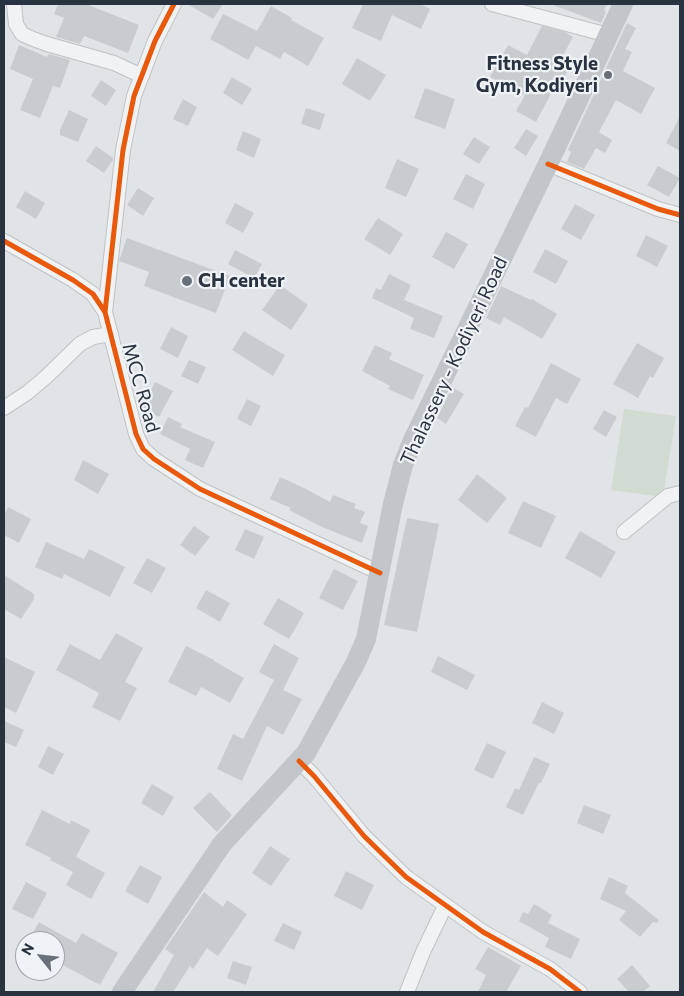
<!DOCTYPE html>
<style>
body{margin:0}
#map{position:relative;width:684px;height:996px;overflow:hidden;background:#e1e4e7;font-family:Commissioner,sans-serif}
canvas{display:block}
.frame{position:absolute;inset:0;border:5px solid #283240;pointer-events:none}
.north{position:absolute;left:15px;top:931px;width:50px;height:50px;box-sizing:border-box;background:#eff2f6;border:1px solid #9fa5ad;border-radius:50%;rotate:299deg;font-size:14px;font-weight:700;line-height:20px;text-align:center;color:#283240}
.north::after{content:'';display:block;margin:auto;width:18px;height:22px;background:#69707a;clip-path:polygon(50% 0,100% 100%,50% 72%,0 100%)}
</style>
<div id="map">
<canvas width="684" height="996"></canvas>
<div class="frame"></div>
<div class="north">N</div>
</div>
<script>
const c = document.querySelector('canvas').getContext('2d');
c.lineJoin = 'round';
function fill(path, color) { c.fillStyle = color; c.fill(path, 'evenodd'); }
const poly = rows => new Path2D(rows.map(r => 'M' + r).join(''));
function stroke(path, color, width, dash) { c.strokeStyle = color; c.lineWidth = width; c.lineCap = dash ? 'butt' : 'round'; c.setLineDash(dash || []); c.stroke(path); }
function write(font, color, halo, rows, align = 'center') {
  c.font = font + ' Commissioner,sans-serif'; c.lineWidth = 4.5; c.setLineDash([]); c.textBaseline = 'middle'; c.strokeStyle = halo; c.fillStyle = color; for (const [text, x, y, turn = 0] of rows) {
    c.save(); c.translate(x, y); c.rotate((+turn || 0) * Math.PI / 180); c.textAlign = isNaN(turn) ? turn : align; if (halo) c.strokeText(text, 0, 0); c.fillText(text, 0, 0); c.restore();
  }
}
fill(poly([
 [624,409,676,416,663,497,611,490]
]), '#d2dbd2');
fill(poly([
 [58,4,86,4,139,25,128,53,84,36,80,44,56,37,64,18,54,14],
 [187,4,223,4,213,19],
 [363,4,420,4,430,9,421,29,392,15,381,41,352,28],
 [553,4,607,4,604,10,606,12,601,23,553,5],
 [271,6,292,18,291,20,324,38,308,66,284,52,280,59,256,46,248,60,210,39,223,14,257,31],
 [627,23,636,28,625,49,632,52,623,71,655,88,641,114,616,100,599,132,612,140,605,153,596,148,584,169,567,162,571,152,568,150],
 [542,26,565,32,573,37,560,61,570,67,559,88,555,86,536,122,516,111,525,95,490,77,508,45,527,55],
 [19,45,47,57,49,54,70,60,60,88,53,86,40,118,20,110,33,79,10,69],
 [357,58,386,75,370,101,342,84],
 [232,77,252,89,242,105,223,93],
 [101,80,116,90,106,106,91,96],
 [425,88,455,99,445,129,414,118],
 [183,99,197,107,188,126,173,119],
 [306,108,325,114,320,130,301,124],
 [69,110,88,119,78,142,60,135,60,130],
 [680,116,680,151,666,143],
 [526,129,538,136,526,156,514,148],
 [243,131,261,139,254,158,236,150],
 [474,137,490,147,479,164,463,154],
 [96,146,113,158,113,160,104,173,86,161],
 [397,159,419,169,406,197,385,188],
 [658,166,680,178,669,197,647,185],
 [466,174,485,184,473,209,453,199],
 [138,188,154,198,143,216,127,205],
 [25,191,45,203,36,219,16,207],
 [235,203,254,213,243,233,225,223],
 [575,204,595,215,581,240,561,229],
 [378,218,403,234,390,255,364,239],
 [446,232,468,244,454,269,432,257],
 [646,235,668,246,657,267,636,256],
 [127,238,230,276,216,313,144,286,149,272,119,261],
 [545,249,568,261,556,284,533,272],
 [235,250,262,264,254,278,228,264],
 [389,274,411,285,404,300,443,316,434,338,410,329,414,318,372,298,376,288,381,290],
 [280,285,308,305,291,330,262,310],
 [501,286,531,300,532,299,557,314,542,339,504,317,500,325,486,318],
 [171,327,188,336,178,358,160,349],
 [244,331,269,346,285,355,273,376,232,350],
 [637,343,664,358,653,378,650,376,638,398,613,384],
 [375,345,392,353,389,359,424,375,413,400,388,389,390,386,362,371],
 [189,360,206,367,198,384,181,376],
 [551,363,581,379,567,404,556,398,536,437,515,426,525,407,528,408],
 [155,382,173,391,159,417,142,408],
 [452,387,464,394,446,424,437,418],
 [247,399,261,406,251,426,237,419],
 [604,410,617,417,606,437,593,429],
 [168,417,182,424,180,427,215,442,203,468,185,460,190,449,160,434],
 [83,460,109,474,98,494,74,480],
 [477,474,507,498,487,523,458,500],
 [280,477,304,488,330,502,333,495,356,504,354,508,365,512,360,523,368,526,362,543,322,527,289,510,291,508,270,499],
 [523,501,556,516,541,548,508,533],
 [8,507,31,519,19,543,4,535,4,516],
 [407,518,439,524,417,632,384,625],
 [194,526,210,537,195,556,180,545],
 [245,529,264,537,254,559,235,550],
 [580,531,616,552,601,578,565,558],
 [46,542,84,559,89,549,125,567,110,597,64,574,62,579,35,567],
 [147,558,166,568,152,593,133,583],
 [334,569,358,581,343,610,319,598],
 [4,575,34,594,34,599,21,619,4,609],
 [206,590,230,603,220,622,196,608],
 [278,598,304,613,289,639,263,624],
 [116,633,143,648,125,682,137,688,120,721,92,707,99,693,56,670,70,644,100,660],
 [274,644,299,658,283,690,302,699,283,735,267,726,242,781,217,769,233,734,243,739,274,680,259,672],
 [186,646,214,660,214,661,244,678,230,703,201,687,196,696,168,682],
 [438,656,475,675,467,690,431,672],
 [4,657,35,672,16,713,4,707],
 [542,702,564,713,554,734,532,723],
 [4,721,24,730,16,747,4,742],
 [487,743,506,752,493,779,474,770],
 [48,746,64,754,53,775,38,767],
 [534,757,550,764,541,783,539,783,523,815,506,807,515,788,519,790],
 [152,784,174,797,163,816,141,803],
 [210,792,232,815,217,832,193,808],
 [584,805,611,815,603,834,577,823],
 [42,810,70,824,71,820,90,830,76,857,105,873,91,899,66,885,73,872,50,860,51,858,25,845],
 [270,846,290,859,271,886,252,873],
 [140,865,162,877,148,904,125,891],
 [346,871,374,885,362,910,334,896],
 [609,877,628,886,625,893,659,920,657,923,653,922,640,937,619,920,626,911,600,899],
 [26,882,47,893,33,919,12,909],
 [204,892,223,907,227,900,247,914,218,956,207,948,193,969,190,966,173,992,153,992,174,955,165,949],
 [534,904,552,915,548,923,580,939,571,959,545,947,549,938,519,921,523,912,528,914],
 [39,922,76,943,82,933,118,953,100,985,55,961,55,941,28,941],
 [283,923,302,932,294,950,274,941],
 [488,947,521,966,506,992,478,992,486,975,475,969],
 [233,961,252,967,246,985,227,978],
 [632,965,650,986,643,992,629,992,617,979]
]), '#c9cccf');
const minor = poly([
 [14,4,16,24,22,34,33,39,47,44,114,63,142,76],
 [492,4,608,35],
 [548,164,658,209,680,215],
 [4,241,73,280,93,294,105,312,136,434,143,449,154,459,200,489,380,573],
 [105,312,123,150,134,96,155,41,174,4],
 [4,408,27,393,46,377,80,344,93,337,111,334],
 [624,532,668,496,680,493],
 [299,761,314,776,364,836,406,877,483,932,550,969,580,992],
 [407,992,423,952,445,906]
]);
stroke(minor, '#bfc2c5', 16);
stroke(minor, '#f1f2f3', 14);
stroke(poly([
 [122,992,222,844,306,753,356,662,366,639,393,504,403,465,413,440,548,164,623,4]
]), '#c2c5c9', 20);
stroke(poly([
 [548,164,658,209,680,215],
 [4,241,73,280,93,294,105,312,136,434,143,449,154,459,200,489,380,573],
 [105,312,123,150,134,96,155,41,174,4],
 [299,761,314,776,364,836,406,877,483,932,550,969,580,992]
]), '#e8590c', 5);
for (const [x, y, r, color] of [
 [608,75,5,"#69707a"],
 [187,281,6,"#69707a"]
]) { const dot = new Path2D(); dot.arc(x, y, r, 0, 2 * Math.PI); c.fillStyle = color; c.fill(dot); stroke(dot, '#eff2f6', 2); }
write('bold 19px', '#283240', '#eff2f6', [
 ["Fitness Style",598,64],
 ["Gym, Kodiyeri",598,86],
 ["CH center",198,281,"left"]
], 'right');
write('19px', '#283240', '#eff2f6', [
 ["Thalassery - Kodiyeri Road",454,361,-65],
 ["MCC Road",141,388,74]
]);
</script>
